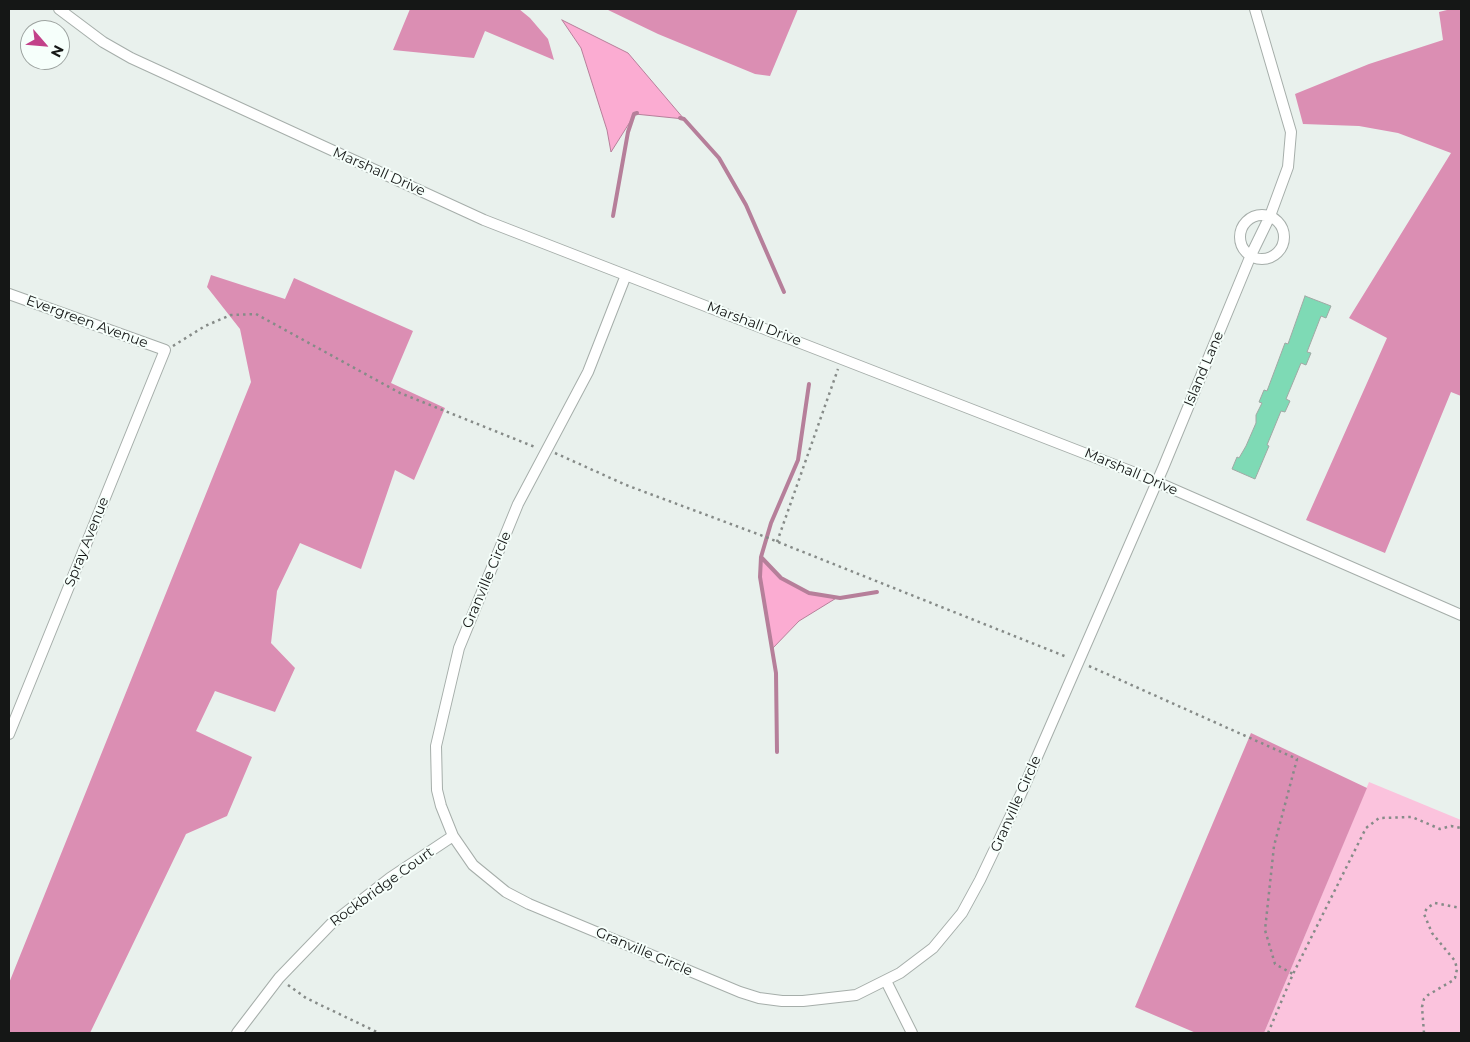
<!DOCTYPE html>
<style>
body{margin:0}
#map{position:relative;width:1470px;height:1042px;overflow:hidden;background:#e9f1ed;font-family:Montserrat,sans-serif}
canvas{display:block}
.frame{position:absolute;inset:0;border:10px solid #151716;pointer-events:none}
.north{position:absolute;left:20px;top:20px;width:50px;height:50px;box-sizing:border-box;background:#f6fffb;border:1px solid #9ca29f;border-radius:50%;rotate:117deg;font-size:14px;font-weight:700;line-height:20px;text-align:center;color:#151716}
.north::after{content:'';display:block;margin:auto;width:18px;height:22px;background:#c24189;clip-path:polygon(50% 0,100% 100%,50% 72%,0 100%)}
</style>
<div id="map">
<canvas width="1470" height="1042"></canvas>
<div class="frame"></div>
<div class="north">N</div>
</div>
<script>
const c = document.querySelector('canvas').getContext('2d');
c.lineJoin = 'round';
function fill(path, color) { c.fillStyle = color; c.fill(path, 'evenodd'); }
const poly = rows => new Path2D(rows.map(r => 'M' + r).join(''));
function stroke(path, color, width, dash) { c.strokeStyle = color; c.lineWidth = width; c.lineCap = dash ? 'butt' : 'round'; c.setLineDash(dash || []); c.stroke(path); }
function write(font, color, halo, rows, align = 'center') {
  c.font = font + ' Montserrat,sans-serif'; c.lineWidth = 4; c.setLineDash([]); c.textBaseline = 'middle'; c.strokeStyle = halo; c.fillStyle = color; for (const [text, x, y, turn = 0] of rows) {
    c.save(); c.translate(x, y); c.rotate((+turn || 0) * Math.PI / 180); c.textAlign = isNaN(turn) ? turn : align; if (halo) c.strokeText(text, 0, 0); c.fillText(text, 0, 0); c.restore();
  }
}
fill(poly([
 [1369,782,1461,820,1461,1033,1264,1033]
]), '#fbc3dd');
fill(poly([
 [410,9,519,9,530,18,548,39,554,60,485,31,474,58,393,50],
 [606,9,798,9,770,76,755,74,658,34],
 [1451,9,1461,9,1461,396,1451,392,1385,553,1306,520,1387,338,1349,318,1451,153,1398,133,1359,126,1303,124,1295,94,1369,64,1443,40,1439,12],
 [211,275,285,299,294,278,413,331,391,383,445,408,414,480,395,470,361,569,300,543,277,591,271,643,295,668,275,712,215,691,196,731,252,757,227,816,186,834,90,1033,9,1033,9,983,251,382,240,329,207,287],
 [1251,733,1367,788,1264,1033,1196,1033,1135,1007]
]), '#db8eb3');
const water = poly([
 [562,20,628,53,684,119,635,114,611,152,607,130,581,48,562,20],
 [761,557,781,578,809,593,838,597,799,621,772,649,760,577,761,557]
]);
fill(water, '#fbacd2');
stroke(water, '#b67f9a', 1);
stroke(poly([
 [680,118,684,119,719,158,746,205,784,292],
 [613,216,628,132,634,114,637,113],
 [761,557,781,578,809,593,840,598,877,592],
 [777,752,776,673,760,577,761,557,771,523,798,460,809,384]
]), '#b67f9a', 4);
const building = poly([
 [1305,296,1331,306,1326,318,1321,316,1307,352,1311,353,1306,365,1301,363,1286,399,1290,401,1285,412,1281,411,1267,445,1269,446,1255,479,1232,469,1237,457,1239,458,1246,446,1256,423,1256,415,1262,403,1259,402,1264,390,1267,391,1285,343,1288,344,1305,296]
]);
fill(building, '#7edab5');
stroke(building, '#a0a8a4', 1);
const minor = poly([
 [59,9,103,42,131,58,484,220,1143,476,1461,615],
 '1240 237a22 22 0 1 1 44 0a22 22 0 1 1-44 0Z',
 [626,275,588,372,518,504,459,648,436,746,437,790,441,806,453,836,473,865,506,892,529,904,740,992,759,998,782,1001,803,1001,856,995,900,973,933,948,962,913,980,880,1020,796,1163,468,1251,255,1270,216,1288,167,1291,132,1255,9],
 [9,294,165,350,9,734],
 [886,981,912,1033],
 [237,1033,279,978,331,924,390,878,453,836]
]);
stroke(minor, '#a6aeaa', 12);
stroke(poly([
 [173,346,205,326,231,315,256,314,400,393,535,447],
 [555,453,626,485,763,536,1067,657],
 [777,542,838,369],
 [1089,666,1297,759,1274,846,1265,930,1275,964,1293,974],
 [288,985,306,998,379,1033],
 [1268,1033,1293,974,1366,828,1379,818,1412,817,1440,829,1451,826,1461,828],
 [1424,1033,1422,1007,1424,999,1428,995,1452,981,1455,978,1457,969,1455,961,1432,933,1424,914,1427,908,1435,903,1461,908]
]), '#868b88', 2.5, [2.5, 4]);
stroke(minor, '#fff', 10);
write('14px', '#151716', '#f6fffb', [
 ["Marshall Drive",379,172,24],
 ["Evergreen Avenue",87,322,20],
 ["Marshall Drive",754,324,21],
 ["Island Lane",1204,369,-67],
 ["Marshall Drive",1131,472,23],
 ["Spray Avenue",87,542,-68],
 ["Granville Circle",487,580,-67],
 ["Granville Circle",1016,804,-66],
 ["Rockbridge Court",382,887,-36],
 ["Granville Circle",644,952,23]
]);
</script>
